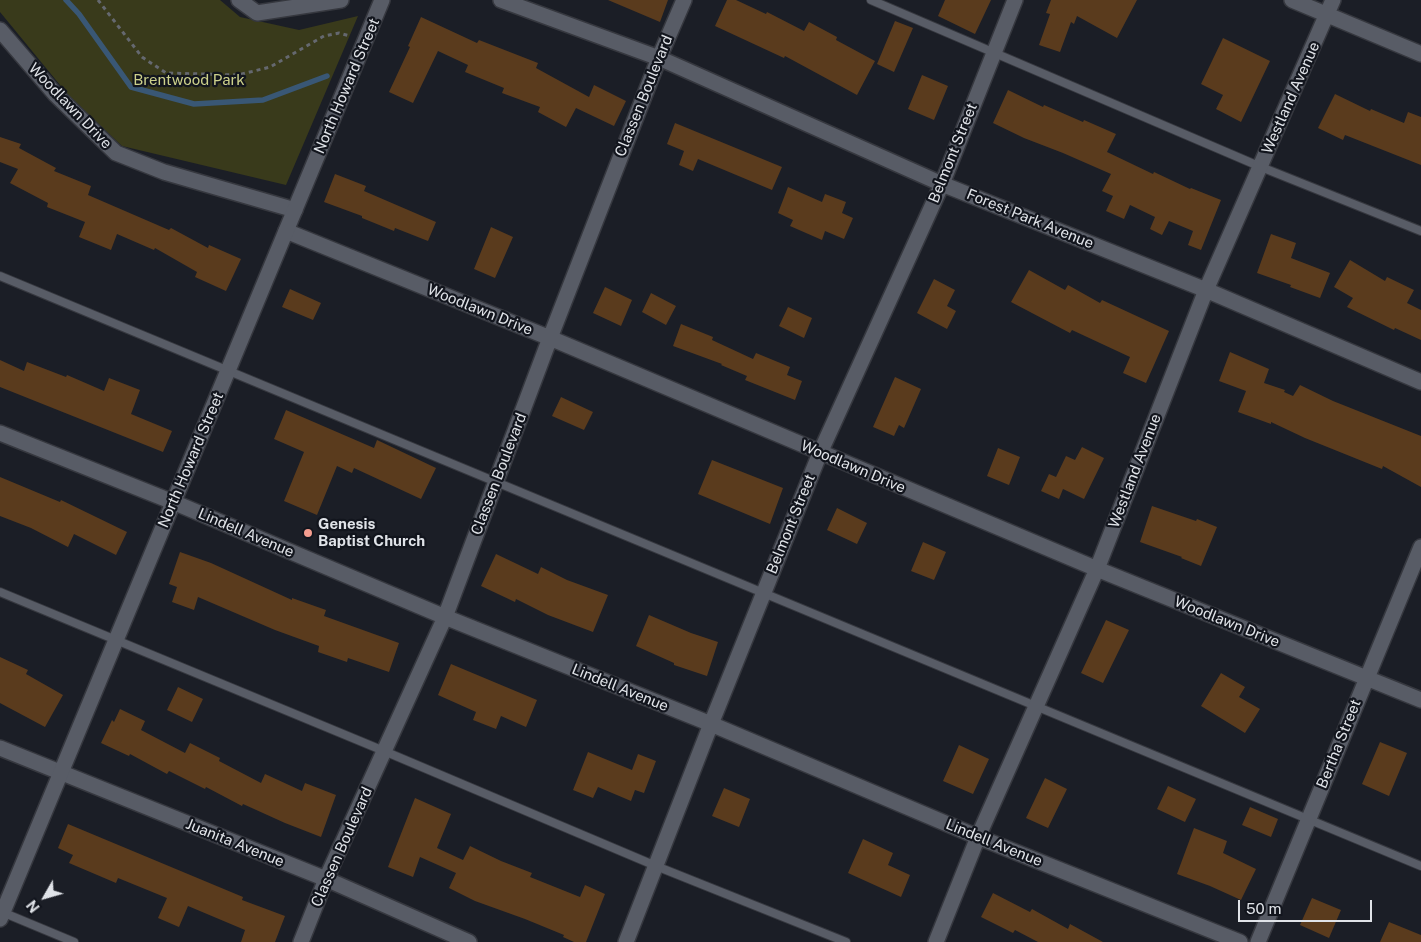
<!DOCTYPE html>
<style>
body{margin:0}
#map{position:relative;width:1421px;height:942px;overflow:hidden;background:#1b1e26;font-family:"Public Sans",sans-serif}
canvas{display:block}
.north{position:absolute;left:20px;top:872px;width:50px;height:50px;-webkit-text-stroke:4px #12151d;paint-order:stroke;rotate:232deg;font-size:14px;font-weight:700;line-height:20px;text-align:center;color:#e0e3e8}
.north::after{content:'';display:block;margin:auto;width:18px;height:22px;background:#e0e3e8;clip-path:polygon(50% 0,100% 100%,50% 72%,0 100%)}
.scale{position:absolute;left:1238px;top:900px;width:134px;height:22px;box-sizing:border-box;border:2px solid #e0e3e8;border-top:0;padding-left:6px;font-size:15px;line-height:18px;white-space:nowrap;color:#e0e3e8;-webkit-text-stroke:4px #12151d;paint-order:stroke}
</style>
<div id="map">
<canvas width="1421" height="942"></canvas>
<div class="north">N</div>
<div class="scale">50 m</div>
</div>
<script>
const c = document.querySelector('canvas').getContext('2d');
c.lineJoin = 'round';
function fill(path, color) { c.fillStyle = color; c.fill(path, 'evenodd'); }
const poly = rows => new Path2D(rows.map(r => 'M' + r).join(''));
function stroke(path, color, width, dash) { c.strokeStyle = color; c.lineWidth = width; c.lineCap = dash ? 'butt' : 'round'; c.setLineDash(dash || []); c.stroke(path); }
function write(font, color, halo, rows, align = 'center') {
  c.font = font + ' "Public Sans",sans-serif'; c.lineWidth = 4.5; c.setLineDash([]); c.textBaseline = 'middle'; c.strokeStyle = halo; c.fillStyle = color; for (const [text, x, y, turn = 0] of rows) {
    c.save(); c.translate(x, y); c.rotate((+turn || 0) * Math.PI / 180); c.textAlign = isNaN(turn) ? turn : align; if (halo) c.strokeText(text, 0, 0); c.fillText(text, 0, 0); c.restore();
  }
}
fill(poly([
 [0,0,220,0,240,17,299,30,358,16,286,185,122,146,69,96,0,12]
]), '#393a1b');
stroke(poly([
 [66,0,79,14,131,87,194,104,263,100,327,76]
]), '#395775', 5.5);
fill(poly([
 [608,0,668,0,660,22],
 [727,0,736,0,766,14,767,12,804,31,809,22,837,37,836,40,875,61,857,95,785,56,784,58,715,26],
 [945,0,991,0,975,34,938,16],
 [1051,0,1137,0,1117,38,1077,16,1074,24,1071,22,1060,52,1039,45,1050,14,1046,13],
 [421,17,477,43,479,40,538,63,536,68,589,97,594,85,626,101,614,126,576,108,566,127,538,112,540,107,502,93,504,88,465,72,468,65,438,51,413,103,389,92,410,47,408,46],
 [895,21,913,28,894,72,877,64],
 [1223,38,1270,61,1241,122,1216,109,1223,95,1201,84],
 [922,75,948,86,934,120,908,109],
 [1008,90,1043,107,1044,105,1083,122,1084,120,1116,134,1107,152,1153,174,1154,172,1190,189,1191,188,1221,200,1201,250,1188,245,1193,231,1169,221,1162,235,1150,229,1155,217,1130,205,1124,219,1106,211,1113,196,1102,191,1111,174,1063,153,1024,138,993,123],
 [1335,94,1370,111,1371,109,1404,123,1408,112,1421,117,1421,165,1345,135,1343,140,1318,128],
 [675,123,782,167,772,190,698,159,693,171,679,165,684,151,667,144],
 [0,137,21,144,19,148,56,168,54,171,91,186,88,195,169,230,171,228,208,248,209,245,241,259,226,291,195,277,197,272,155,248,154,250,117,234,111,250,79,237,85,222,47,207,48,203,10,183,18,169,0,162],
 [335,174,366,186,364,191,436,222,428,241,395,228,394,231,362,218,362,216,324,202],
 [788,187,822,202,825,194,846,202,842,213,853,218,844,239,825,231,822,240,790,226,793,220,778,213],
 [491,227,513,237,495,278,474,269],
 [1271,234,1296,243,1291,258,1330,273,1320,298,1290,287,1291,285,1257,273],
 [1350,260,1385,281,1387,277,1414,290,1407,303,1421,310,1421,340,1395,328,1394,330,1347,307,1353,298,1334,287],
 [1029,270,1065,290,1068,285,1100,303,1102,300,1169,331,1146,383,1123,373,1130,357,1072,330,1070,333,1011,302],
 [934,279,955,290,947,306,956,311,947,329,917,313],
 [605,287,632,300,621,326,593,313],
 [290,289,321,303,313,320,282,307],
 [651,293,676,306,666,325,642,312],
 [788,307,812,318,804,338,779,326],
 [681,324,713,337,712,340,753,359,756,353,790,367,787,375,802,381,795,400,745,380,747,376,721,365,722,364,673,346],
 [1230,352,1269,369,1264,383,1285,390,1284,392,1293,396,1300,385,1333,401,1421,436,1421,487,1383,466,1382,469,1305,438,1271,422,1271,424,1238,412,1246,391,1219,381],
 [0,360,24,371,27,362,66,377,67,375,104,391,109,378,140,390,131,414,172,431,163,452,0,387],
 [895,377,921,389,904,428,899,425,894,436,873,427],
 [561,397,593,412,584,430,552,416],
 [286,410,374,448,377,440,436,468,421,499,354,468,352,473,337,466,317,515,284,501,304,452,274,439],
 [1082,447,1104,458,1084,499,1063,489,1059,499,1041,491,1049,474,1056,477,1066,456,1075,460],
 [998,448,1020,457,1009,485,987,476],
 [712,460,783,488,770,524,698,494],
 [0,477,60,502,61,500,127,532,116,555,74,534,68,547,31,528,0,516],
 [1152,506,1196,521,1197,519,1217,527,1201,566,1181,558,1182,557,1140,542],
 [837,508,867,523,857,544,827,530],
 [923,542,946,552,934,580,911,571],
 [180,552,211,563,292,600,292,598,326,610,324,616,399,643,389,672,348,658,347,662,318,652,319,646,275,630,198,597,194,610,172,602,177,587,169,584],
 [496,554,538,574,541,567,567,580,608,595,593,632,548,615,516,599,515,602,481,586],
 [649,615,691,633,718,642,707,676,674,665,674,663,636,646],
 [1106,620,1129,630,1103,683,1081,673],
 [0,657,28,670,26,674,63,695,45,727,0,703],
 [451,664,537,700,526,727,501,716,496,729,473,720,476,712,438,695],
 [1221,673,1245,687,1239,697,1260,709,1245,733,1201,706],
 [178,687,203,699,192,722,167,710],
 [120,709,145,721,141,730,185,753,190,743,220,758,219,761,261,783,265,774,302,791,305,783,336,795,321,837,285,823,243,804,242,806,206,787,205,789,169,771,167,774,130,754,129,756,101,743,112,720,114,722],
 [1380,742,1407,753,1389,796,1362,784],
 [959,745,989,759,973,794,943,781],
 [588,752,632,770,638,754,656,761,644,793,635,790,631,801,598,787,593,798,573,790],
 [1045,778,1067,789,1048,828,1026,818],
 [1168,786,1196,799,1185,822,1157,809],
 [724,788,750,799,739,827,712,816],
 [415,798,451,814,437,848,463,860,470,846,501,861,532,873,530,877,580,897,585,885,605,894,586,942,574,942,563,937,564,935,525,919,475,901,449,888,456,873,420,857,413,877,388,867],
 [1250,807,1278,819,1271,837,1242,825],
 [68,824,243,897,242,900,285,916,275,942,241,942,245,930,188,906,179,927,158,918,167,898,118,878,116,883,69,863,73,855,58,848],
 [1194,828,1227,841,1223,853,1256,869,1241,900,1210,886,1177,874],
 [863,839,893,853,888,865,910,875,901,897,848,873],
 [993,893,1030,912,1032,909,1068,929,1070,924,1103,942,1038,942,1015,930,1013,933,981,917],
 [1312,898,1341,910,1329,938,1300,925],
 [1389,922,1421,935,1421,942,1380,942]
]), '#5a3b1d');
const service = poly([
 [871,0,1261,167,1421,231],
 [0,276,1421,866],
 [0,592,384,751,656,866,846,942],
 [2,912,74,942]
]);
const minor = poly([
 [239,0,257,13,341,0],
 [501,0,659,58,942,184,1206,290,1421,382],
 [1292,0,1421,54],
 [0,30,55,94,116,153,164,172,295,210],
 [286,231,550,338,1097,569,1421,700],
 [0,433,173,502,445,617,711,724,978,837,1240,942],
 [0,748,326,879,469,942],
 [301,942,326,879,445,617,550,338,659,58,684,0],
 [626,942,711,724,820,453,942,184,1015,0],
 [936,942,978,837,1097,569,1206,290,1333,0],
 [1258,942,1421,547]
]);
const tertiary = poly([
 [0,919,382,0]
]);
stroke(service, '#36383f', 10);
stroke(minor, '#36383f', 18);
stroke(tertiary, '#36383f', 18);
stroke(poly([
 [98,0,142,57,166,73,238,75,270,67,324,36,339,33,350,36]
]), '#65686f', 3, [4, 4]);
stroke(service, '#585c66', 8);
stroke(minor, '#585c66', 15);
stroke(tertiary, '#585c66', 15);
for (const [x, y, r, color] of [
 [308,533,5,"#f59d8f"]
]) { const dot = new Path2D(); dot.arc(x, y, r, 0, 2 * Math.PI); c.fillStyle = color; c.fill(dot); stroke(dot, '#12151d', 2); }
write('15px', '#cdd18b', '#12151d', [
 ["Brentwood Park",189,80]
]);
write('15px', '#e0e3e8', '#12151d', [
 ["North Howard Street",347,86,-67],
 ["Classen Boulevard",644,96,-68],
 ["Westland Avenue",1291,98,-66],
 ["Woodlawn Drive",70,106,46],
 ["Belmont Street",953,153,-68],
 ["Forest Park Avenue",1030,219,22],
 ["Woodlawn Drive",480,310,22],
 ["North Howard Street",191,460,-67],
 ["Woodlawn Drive",853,467,23],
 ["Westland Avenue",1135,471,-69],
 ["Classen Boulevard",499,474,-69],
 ["Belmont Street",791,524,-68],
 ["Lindell Avenue",246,533,23],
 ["Woodlawn Drive",1227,622,22],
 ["Lindell Avenue",620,688,22],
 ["Bertha Street",1339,744,-68],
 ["Juanita Avenue",235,843,22],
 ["Lindell Avenue",994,843,22],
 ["Classen Boulevard",342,847,-66]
]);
write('bold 15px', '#e0e3e8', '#12151d', [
 ["Genesis",318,524],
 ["Baptist Church",318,541]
], 'left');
</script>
